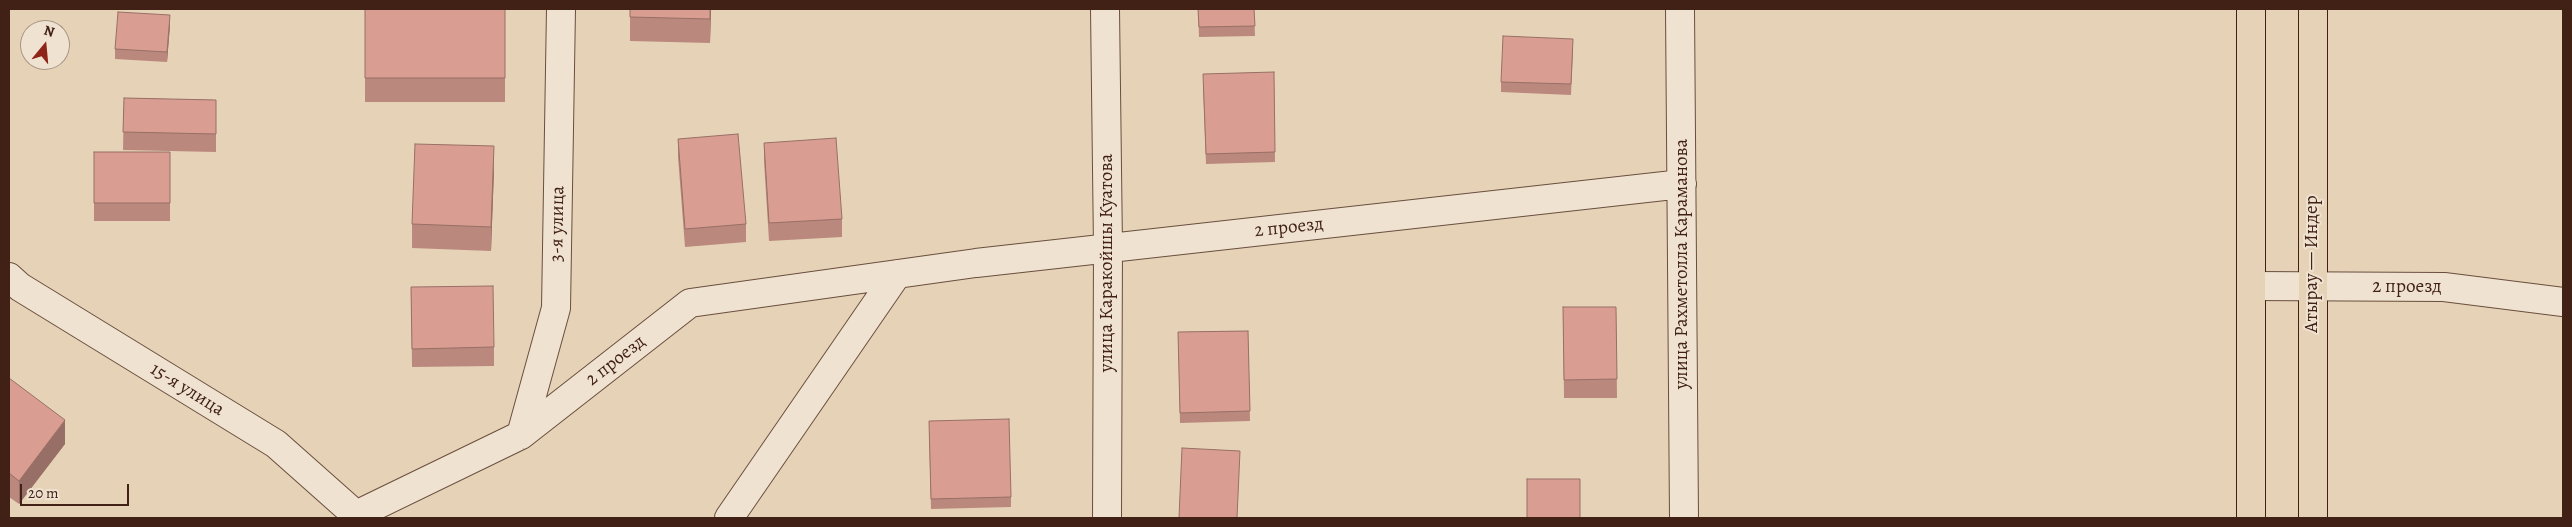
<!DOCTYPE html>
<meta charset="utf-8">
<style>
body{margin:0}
#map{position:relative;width:2572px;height:527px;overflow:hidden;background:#e6d3b7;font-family:Alegreya,serif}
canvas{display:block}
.frame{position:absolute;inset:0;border:10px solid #412116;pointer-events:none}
.north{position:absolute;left:20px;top:20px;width:50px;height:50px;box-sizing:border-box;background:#efe2d0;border:1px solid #a99586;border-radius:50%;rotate:17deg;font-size:14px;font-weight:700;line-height:20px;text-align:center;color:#412116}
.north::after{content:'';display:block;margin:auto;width:18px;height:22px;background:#8f2418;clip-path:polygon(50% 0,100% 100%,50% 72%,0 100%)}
.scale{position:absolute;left:20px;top:484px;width:109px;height:22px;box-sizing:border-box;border:2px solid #412116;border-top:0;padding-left:6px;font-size:15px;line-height:18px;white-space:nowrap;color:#412116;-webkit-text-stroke:4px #efe2d0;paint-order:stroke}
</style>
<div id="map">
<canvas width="2572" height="527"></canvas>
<div class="frame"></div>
<div class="north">N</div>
<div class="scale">20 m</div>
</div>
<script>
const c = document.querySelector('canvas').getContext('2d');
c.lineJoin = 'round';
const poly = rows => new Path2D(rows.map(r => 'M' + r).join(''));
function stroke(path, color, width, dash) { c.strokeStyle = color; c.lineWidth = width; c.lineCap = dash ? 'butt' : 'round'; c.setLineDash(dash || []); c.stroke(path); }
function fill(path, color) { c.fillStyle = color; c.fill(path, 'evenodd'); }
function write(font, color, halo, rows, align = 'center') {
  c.font = font + ' Alegreya,serif'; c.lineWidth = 4; c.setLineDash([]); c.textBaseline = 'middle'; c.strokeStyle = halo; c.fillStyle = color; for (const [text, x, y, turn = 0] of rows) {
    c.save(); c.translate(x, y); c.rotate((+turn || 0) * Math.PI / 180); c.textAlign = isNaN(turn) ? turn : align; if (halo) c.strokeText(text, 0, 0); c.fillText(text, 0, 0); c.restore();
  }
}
const minor = poly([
 [1105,9,1108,248,1107,518],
 [1680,9,1684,518],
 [9,277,20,287,276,444,356,515],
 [2251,286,2444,287,2563,302],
 [521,435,556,308,561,9],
 [356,515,521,435,690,303,976,263,1682,184],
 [729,518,897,274]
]);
const major = poly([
 [2251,9,2251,518],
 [2313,9,2313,518]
]);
stroke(minor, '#6a4e3e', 30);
stroke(major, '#412116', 30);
stroke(minor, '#efe2d0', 28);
stroke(major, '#e6d3b7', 28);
fill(poly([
 [365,9,505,9,505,102,365,102],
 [630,9,711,9,710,43,630,41],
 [1198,9,1254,9,1255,36,1199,37],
 [170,25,167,62,115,59,115,49],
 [1573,49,1571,95,1501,92,1501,82],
 [1274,72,1275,162,1206,164,1203,84],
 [124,98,216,100,216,152,123,150],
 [678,139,746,224,746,242,685,247,678,157],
 [764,143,842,219,842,237,769,241,764,161],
 [94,152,170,152,170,221,94,221],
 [494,170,491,251,412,248,412,224],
 [411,287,494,347,494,366,412,367],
 [1563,307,1616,307,1617,398,1564,398],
 [1248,331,1250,421,1180,423,1178,332],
 [9,378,65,444,19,504,9,497],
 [929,431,1011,497,1011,507,931,509]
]), '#bb887d');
fill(poly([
 [710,9,711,9,710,43],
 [170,15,170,25,167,62,167,52],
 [494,146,494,170,491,251,491,227],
 [65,420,65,444,19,504,19,481]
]), '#986f66');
const building = poly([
 [365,9,505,9,505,78,365,78,365,9],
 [630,9,710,9,710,19,630,17,630,9],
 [1198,9,1254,9,1255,26,1199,27,1198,9],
 [118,12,170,15,167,52,115,49,118,12],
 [1503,36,1573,39,1571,84,1501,82,1503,36],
 [1274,72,1275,152,1206,154,1203,74,1274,72],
 [124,98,216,100,216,134,123,132,124,98],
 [738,134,746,224,685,229,678,139,738,134],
 [836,138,842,219,769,223,764,143,836,138],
 [415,144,494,146,491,227,412,224,415,144],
 [94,152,170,152,170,203,94,203,94,152],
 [493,286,494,347,412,349,411,287,493,286],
 [1563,307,1616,307,1617,379,1564,380,1563,307],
 [1248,331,1250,411,1180,413,1178,332,1248,331],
 [9,378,65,420,19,481,9,473,9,378],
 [1009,419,1011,497,931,499,929,421,1009,419],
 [1182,448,1240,451,1237,518,1179,518,1182,448],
 [1527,479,1580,479,1580,518,1527,518,1527,479]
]);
fill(building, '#d99e91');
stroke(building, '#986f66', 1);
write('19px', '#412116', '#efe2d0', [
 ["3-я улица",558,224,-89],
 ["2 проезд",1289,228,-6],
 ["улица Каракойшы Куатова",1107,263,-90],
 ["улица Рахметолла Караманова",1682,264,-90],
 ["Атырау — Индер",2312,264,-90],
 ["2 проезд",2407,287],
 ["2 проезд",616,361,-38],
 ["15-я улица",187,390,32]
]);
</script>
